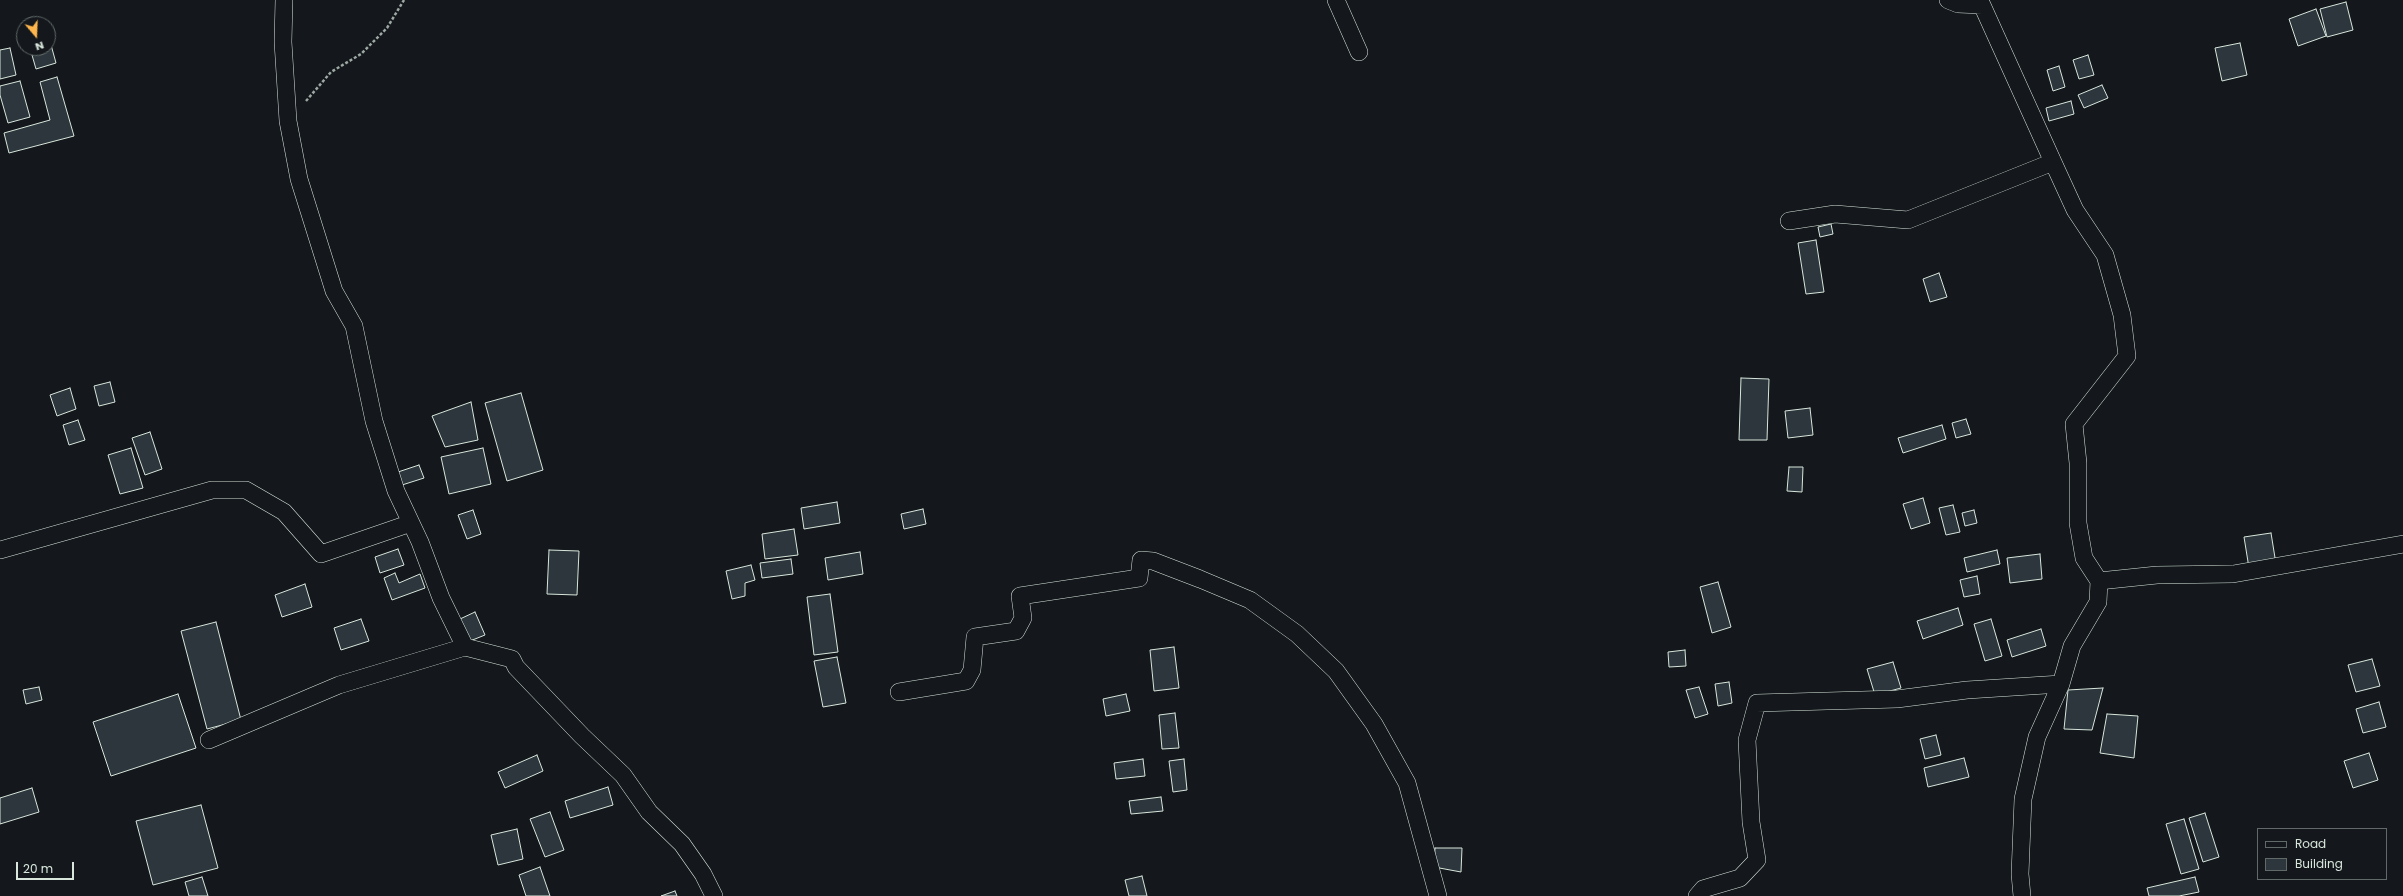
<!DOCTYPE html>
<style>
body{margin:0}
#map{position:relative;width:2403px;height:896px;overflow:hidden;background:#14181c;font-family:Poppins,sans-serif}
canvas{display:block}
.legend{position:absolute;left:2257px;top:828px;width:130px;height:52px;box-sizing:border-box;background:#14181c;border:1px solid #626a69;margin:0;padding:5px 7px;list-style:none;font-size:12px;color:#d8e6dc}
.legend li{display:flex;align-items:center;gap:8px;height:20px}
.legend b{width:20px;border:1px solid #626a69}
.north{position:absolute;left:16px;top:16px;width:40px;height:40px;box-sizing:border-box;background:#14181c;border:1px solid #626a69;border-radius:50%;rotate:161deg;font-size:11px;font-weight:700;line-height:16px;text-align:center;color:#d8e6dc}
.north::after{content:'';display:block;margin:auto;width:14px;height:18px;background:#ffb74d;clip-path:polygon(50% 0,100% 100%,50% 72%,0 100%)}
.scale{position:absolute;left:16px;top:862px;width:58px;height:18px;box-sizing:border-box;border:2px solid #d8e6dc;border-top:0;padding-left:5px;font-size:12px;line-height:14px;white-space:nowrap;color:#d8e6dc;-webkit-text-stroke:3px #14181c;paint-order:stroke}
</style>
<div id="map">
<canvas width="2403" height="896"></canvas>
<ul class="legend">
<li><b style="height:5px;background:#14181c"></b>Road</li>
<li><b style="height:11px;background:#2c363c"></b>Building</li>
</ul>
<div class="north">N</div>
<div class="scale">20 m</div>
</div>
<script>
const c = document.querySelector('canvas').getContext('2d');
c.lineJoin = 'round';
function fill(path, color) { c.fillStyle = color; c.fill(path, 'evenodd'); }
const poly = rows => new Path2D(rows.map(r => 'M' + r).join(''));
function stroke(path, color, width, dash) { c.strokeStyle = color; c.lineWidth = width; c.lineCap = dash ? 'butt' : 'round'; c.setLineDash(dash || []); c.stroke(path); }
const building = poly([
 [2346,2,2353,30,2327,37,2320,9,2346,2],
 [2316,9,2326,36,2298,46,2289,19,2316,9],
 [48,34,56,63,36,69,30,48,48,48,48,34],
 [2240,43,2247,75,2222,81,2215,48,2240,43],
 [10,48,16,75,0,79,0,50,10,48],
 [2088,55,2094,75,2079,79,2073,60,2088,55],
 [2059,66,2065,87,2053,91,2047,70,2059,66],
 [57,77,74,136,9,153,4,133,50,120,40,82,57,77],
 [20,81,30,117,8,123,0,95,0,86,20,81],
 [2102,85,2108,98,2084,108,2078,95,2102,85],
 [2071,101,2074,114,2049,121,2046,108,2071,101],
 [1831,224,1833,234,1820,237,1818,227,1831,224],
 [1816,240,1824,292,1806,294,1798,243,1816,240],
 [1939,273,1947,297,1930,302,1923,279,1939,273],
 [1741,378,1769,379,1767,440,1739,440,1741,378],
 [110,382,115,402,99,406,94,386,110,382],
 [70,388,76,409,57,416,50,395,70,388],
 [521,393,543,470,507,481,485,403,521,393],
 [471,402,478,440,445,447,432,416,471,402],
 [1810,408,1813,435,1788,438,1785,411,1810,408],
 [1966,419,1971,434,1956,438,1952,423,1966,419],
 [78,420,85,440,69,445,63,425,78,420],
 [1942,425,1946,439,1903,453,1898,438,1942,425],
 [150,432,162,469,145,475,132,438,150,432],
 [131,448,143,488,120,494,108,455,131,448],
 [483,448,491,484,449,494,441,457,483,448],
 [419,465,424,478,402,485,398,472,419,465],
 [1789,467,1803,467,1802,492,1787,491,1789,467],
 [1923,498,1930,523,1911,529,1903,504,1923,498],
 [837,502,840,523,804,529,801,508,837,502],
 [1953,505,1960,532,1946,535,1939,508,1953,505],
 [923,509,926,524,904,529,901,514,923,509],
 [473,510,481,534,467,539,458,515,473,510],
 [1974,510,1977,523,1965,526,1962,513,1974,510],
 [794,529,798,555,765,559,762,534,794,529],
 [2271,533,2276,564,2249,568,2244,537,2271,533],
 [398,549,404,565,380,573,375,557,398,549],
 [549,550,579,551,577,595,547,594,549,550],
 [1997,550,2000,564,1967,572,1964,558,1997,550],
 [860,552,863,574,828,580,825,558,860,552],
 [2040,554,2042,579,2010,583,2007,558,2040,554],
 [791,559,793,574,762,578,760,563,791,559],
 [751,565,755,580,745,583,745,596,732,599,726,571,751,565],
 [395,573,399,583,420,574,425,588,392,600,384,578,395,573],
 [1977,576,1980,594,1964,597,1960,580,1977,576],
 [1718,582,1731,627,1712,633,1700,587,1718,582],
 [305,584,312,607,282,617,275,595,305,584],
 [830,594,838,652,814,655,807,597,830,594],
 [1958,608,1963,625,1923,639,1917,621,1958,608],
 [475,612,485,635,470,641,460,619,475,612],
 [361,619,369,641,341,650,334,628,361,619],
 [1991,619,2002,656,1985,661,1974,624,1991,619],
 [216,622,241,720,207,729,181,631,216,622],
 [2041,629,2046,646,2012,657,2007,640,2041,629],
 [1174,647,1179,688,1154,691,1150,650,1174,647],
 [1685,650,1686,666,1669,667,1668,652,1685,650],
 [837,657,846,703,823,707,814,661,837,657],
 [2372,659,2380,686,2356,692,2348,665,2372,659],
 [1893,662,1901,688,1875,695,1867,669,1893,662],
 [1729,682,1732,703,1718,706,1715,684,1729,682],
 [39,687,42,700,26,704,23,690,39,687],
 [1699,687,1708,714,1695,718,1686,690,1699,687],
 [2103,688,2092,730,2064,729,2068,690,2103,688],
 [178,694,196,748,111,776,93,722,178,694],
 [1126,694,1130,711,1106,716,1103,699,1126,694],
 [2379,702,2386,727,2363,733,2356,709,2379,702],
 [1175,713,1179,748,1162,749,1159,715,1175,713],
 [2107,714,2138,716,2134,758,2100,753,2107,714],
 [1936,735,1941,755,1925,759,1920,739,1936,735],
 [2369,753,2378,780,2353,788,2344,761,2369,753],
 [537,755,543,771,505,788,498,772,537,755],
 [1964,758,1969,777,1928,787,1924,768,1964,758],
 [1143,759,1145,776,1116,779,1114,763,1143,759],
 [1184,759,1187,790,1173,792,1169,761,1184,759],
 [608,787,613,805,570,818,565,801,608,787],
 [32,788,39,812,0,824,0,798,32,788],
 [1161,797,1163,811,1131,814,1129,801,1161,797],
 [201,805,218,868,153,885,136,821,201,805],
 [550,812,564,850,545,857,530,819,550,812],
 [2205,813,2219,857,2203,862,2189,818,2205,813],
 [2184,819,2199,869,2181,874,2166,824,2184,819],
 [517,829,523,859,498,865,491,835,517,829],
 [1435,848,1462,848,1461,872,1434,867,1435,848],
 [540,867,550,896,526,896,519,875,540,867],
 [1142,876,1147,896,1129,896,1125,880,1142,876],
 [202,877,208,896,189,896,185,882,202,877],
 [2195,877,2199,892,2179,896,2149,896,2147,888,2195,877],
 [675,891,677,896,661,896,675,891]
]);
fill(building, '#2c363c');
stroke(building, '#d8e6dc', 1);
const street = poly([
 [284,0,283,42,288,121,299,179,334,291,354,326,374,421,396,491,420,542,441,598,465,647,512,659,516,667,582,736,623,775,649,812,682,844,703,874,714,896],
 [1336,0,1359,52],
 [1948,0,1958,4,1982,5,2053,162],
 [1789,221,1835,214,1908,220,2053,162,2075,210,2105,255,2122,315,2127,356,2074,424,2078,463,2078,523,2084,558,2099,581,2157,575,2233,574,2403,544],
 [0,550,212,490,246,490,284,512,321,554,411,523],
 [2061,684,2072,646,2098,602,2099,581],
 [899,692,966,681,972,670,975,637,1016,631,1023,618,1020,596,1139,578,1141,560,1153,561,1200,579,1250,600,1297,634,1336,671,1374,724,1407,783,1438,896],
 [209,740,339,685,465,647],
 [1697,896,1703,889,1740,878,1757,860,1751,822,1747,740,1757,703,1897,699,1967,690,2061,684,2037,737,2023,799,2020,874,2022,896]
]);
stroke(street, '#d8e6dc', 18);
stroke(poly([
 [306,101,331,72,361,54,387,28,404,0]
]), '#9da8a2', 2.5, [3, 2]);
stroke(street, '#14181c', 17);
</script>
